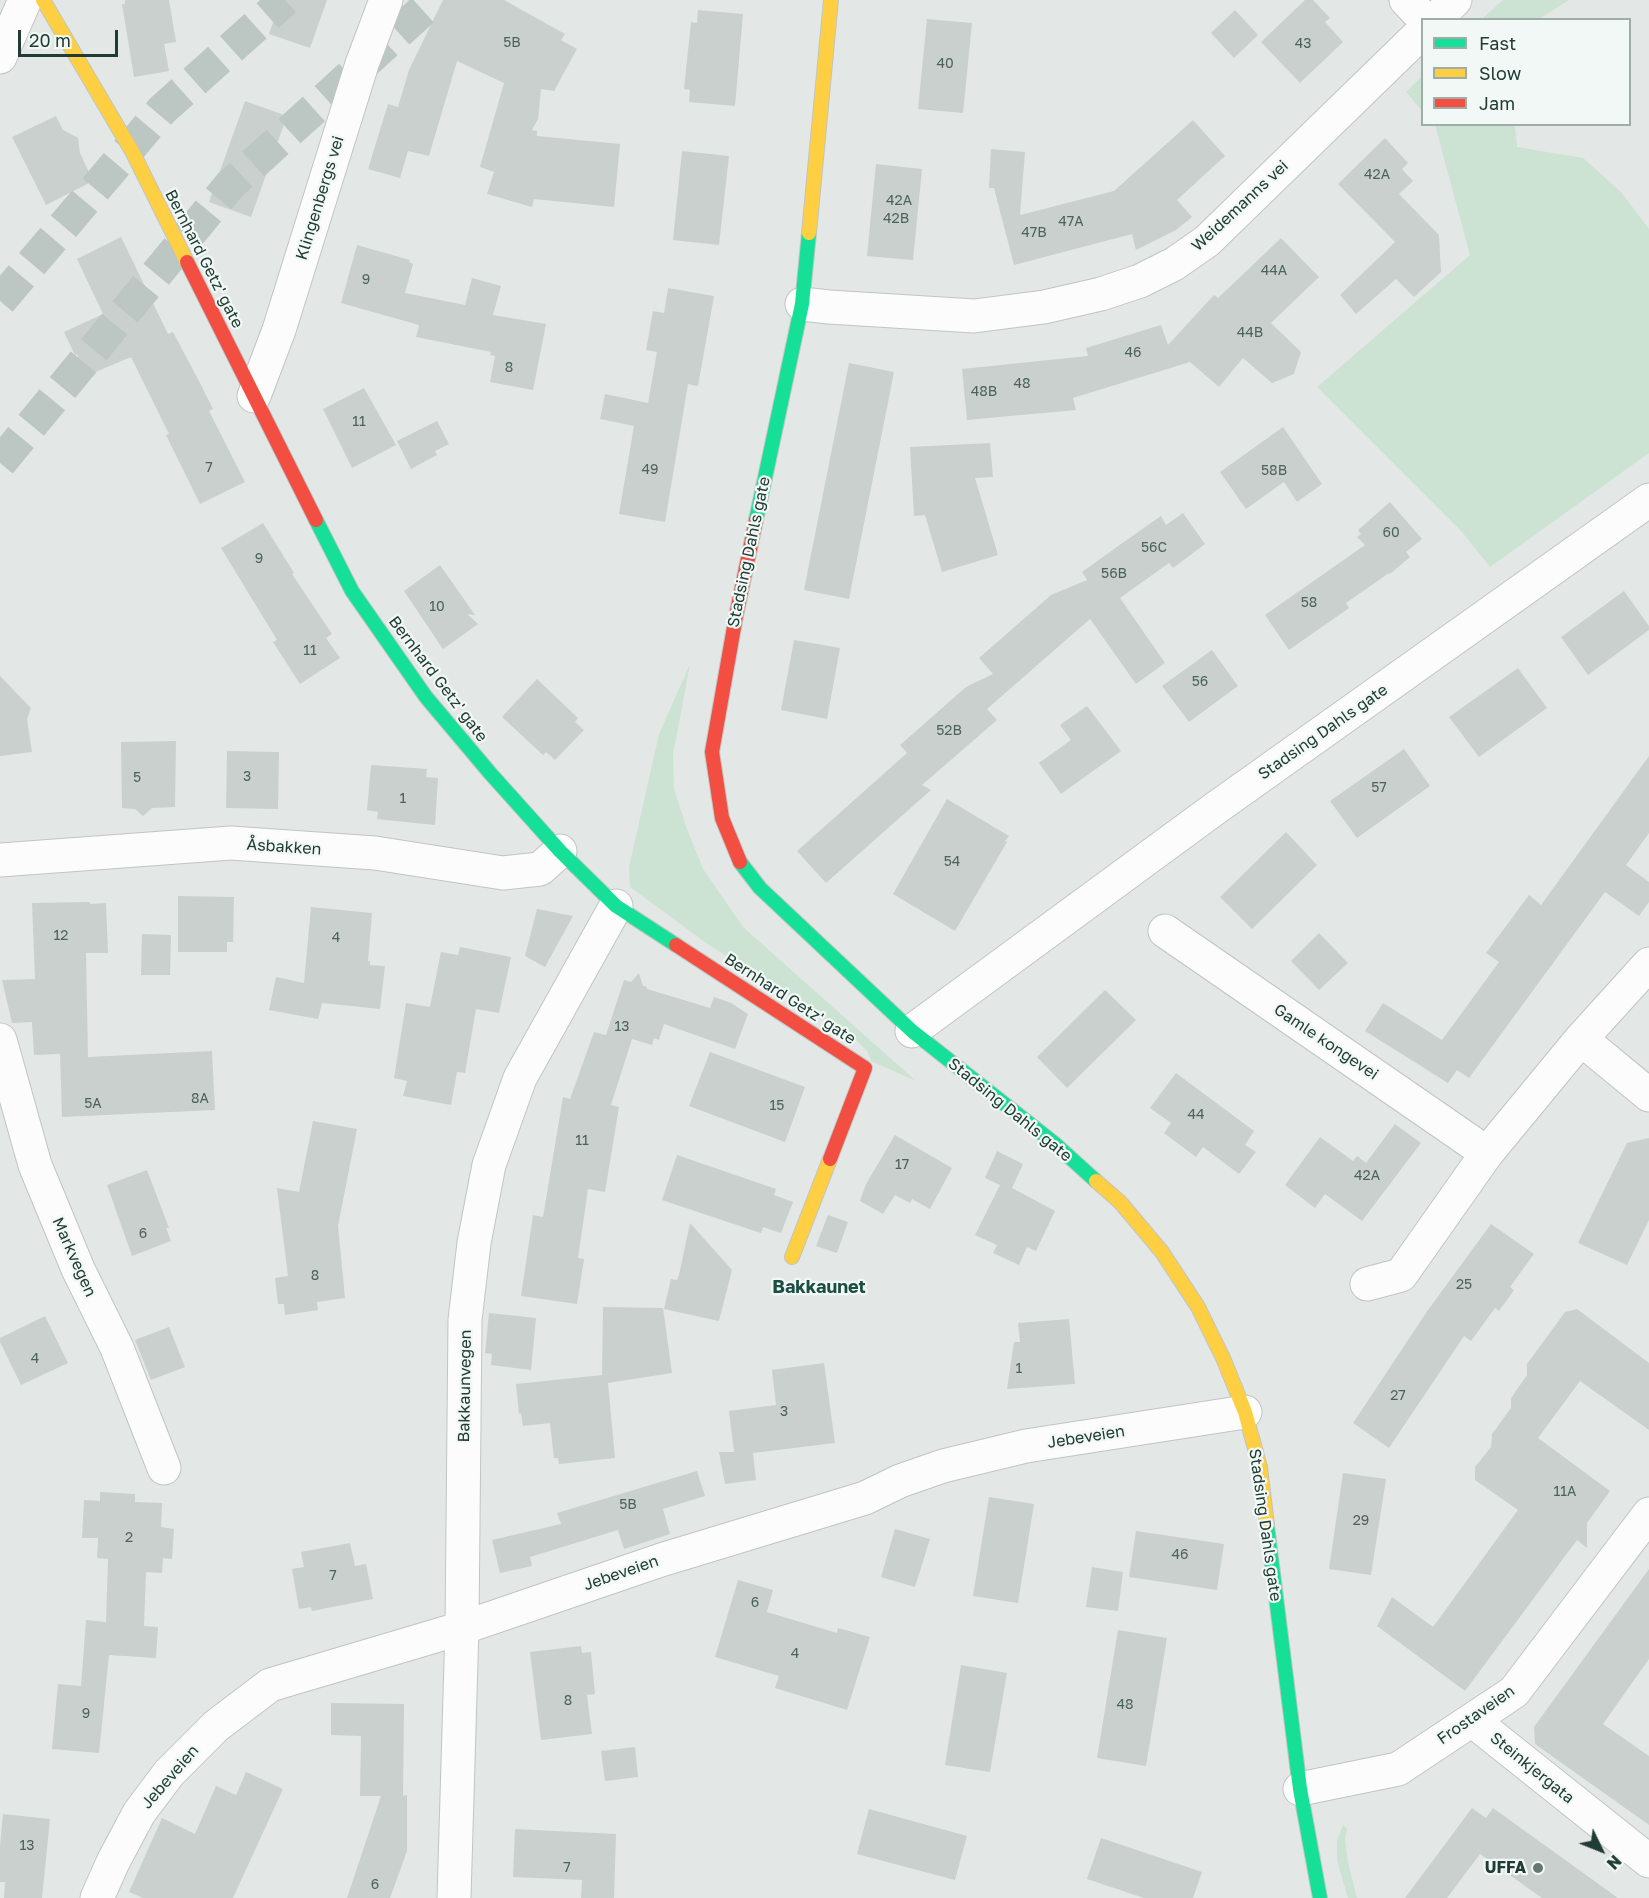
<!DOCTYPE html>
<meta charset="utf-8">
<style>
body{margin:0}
#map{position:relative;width:1649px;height:1898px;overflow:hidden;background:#e3e8e6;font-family:"Golos Text",sans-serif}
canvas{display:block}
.legend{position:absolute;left:1421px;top:18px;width:210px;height:108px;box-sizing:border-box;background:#f1f8f5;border:2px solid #9eada8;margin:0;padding:8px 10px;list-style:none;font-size:18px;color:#213c35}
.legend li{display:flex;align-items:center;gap:12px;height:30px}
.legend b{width:30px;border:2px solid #9eada8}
.north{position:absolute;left:1571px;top:1820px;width:60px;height:60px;-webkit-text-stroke:4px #f1f8f5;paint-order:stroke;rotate:133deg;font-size:16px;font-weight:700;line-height:24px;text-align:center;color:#213c35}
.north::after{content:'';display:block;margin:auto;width:21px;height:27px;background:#213c35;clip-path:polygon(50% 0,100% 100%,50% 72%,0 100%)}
.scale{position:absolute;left:18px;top:30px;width:100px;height:27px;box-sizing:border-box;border:3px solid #213c35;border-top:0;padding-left:8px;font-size:18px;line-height:21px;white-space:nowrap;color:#213c35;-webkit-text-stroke:4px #f1f8f5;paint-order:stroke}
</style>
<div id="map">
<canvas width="1649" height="1898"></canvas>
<ul class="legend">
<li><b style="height:8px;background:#16e098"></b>Fast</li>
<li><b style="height:8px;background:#ffcf43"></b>Slow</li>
<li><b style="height:8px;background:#f24e42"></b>Jam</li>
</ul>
<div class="north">N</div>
<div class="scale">20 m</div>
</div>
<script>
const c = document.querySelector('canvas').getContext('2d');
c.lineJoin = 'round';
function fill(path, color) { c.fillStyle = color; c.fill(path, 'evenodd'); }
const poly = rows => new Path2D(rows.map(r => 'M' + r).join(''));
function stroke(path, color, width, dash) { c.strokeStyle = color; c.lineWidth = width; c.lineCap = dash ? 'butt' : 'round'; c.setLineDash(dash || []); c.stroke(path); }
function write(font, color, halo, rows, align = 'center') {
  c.font = font + ' "Golos Text",sans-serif'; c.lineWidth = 4.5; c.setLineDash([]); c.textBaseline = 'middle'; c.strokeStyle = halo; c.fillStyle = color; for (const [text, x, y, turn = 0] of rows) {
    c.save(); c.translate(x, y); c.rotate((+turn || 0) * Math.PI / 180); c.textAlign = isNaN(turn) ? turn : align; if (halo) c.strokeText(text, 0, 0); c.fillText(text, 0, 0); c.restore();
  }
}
fill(poly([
 [1503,0,1569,0,1539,19,1482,19],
 [1422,76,1422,111,1406,92],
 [1435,125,1515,125,1517,147,1583,158,1621,192,1649,229,1649,453,1490,567,1462,532,1317,387,1470,255],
 [690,664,673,755,674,789,687,829,703,869,743,927,916,1081,871,1061,868,1052,852,1036,709,945,630,887,629,867,659,734],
 [1343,1825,1347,1829,1345,1839,1348,1862,1357,1898,1348,1898,1337,1861,1337,1841]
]), '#cce2d3');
fill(poly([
 [125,0,169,0,176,42,164,44,169,71,134,77,122,4,125,4],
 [281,0,327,0,310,48,269,34],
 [443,0,504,0,565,34,561,40,577,49,554,91,541,89,538,119,532,130,537,131,537,136,620,144,614,207,534,199,532,207,487,194,494,172,480,167,504,83,457,61,429,156,408,151,400,178,368,169,388,104,398,107,409,70],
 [1305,0,1313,0,1330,18,1325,22,1343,42,1300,83,1261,42],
 [698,10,743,14,735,106,689,102,690,90,684,89,691,22,697,23],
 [1235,10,1258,35,1234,58,1211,33],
 [927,19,972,23,963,113,918,109],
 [245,101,287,116,251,217,209,202],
 [56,116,63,130,78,138,80,153,93,181,46,205,12,137],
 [1193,120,1225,156,1177,200,1192,217,1176,230,1136,250,1132,234,1014,265,994,188,989,188,991,149,1025,152,1020,215,1114,191],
 [1385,138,1408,163,1402,169,1413,181,1399,194,1439,235,1441,272,1414,297,1396,279,1356,314,1340,295,1395,242,1338,184],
 [682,151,729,156,719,245,673,240],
 [876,164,922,169,913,260,867,256],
 [121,237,168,334,173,332,200,383,213,409,209,411,245,482,200,504,166,435,169,434,131,357,86,376,77,354,75,355,64,332,103,314,77,259],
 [1281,238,1319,277,1271,323,1301,352,1294,374,1272,383,1243,358,1219,387,1190,362,1073,398,1076,410,967,420,962,369,1088,356,1086,348,1161,325,1168,345,1214,295,1218,298],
 [357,245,410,260,409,262,413,264,405,293,465,305,472,278,501,286,493,315,546,324,533,390,490,382,495,356,490,355,491,352,416,337,419,325,341,303],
 [668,288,714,296,698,386,688,384,665,522,619,514,634,426,600,419,605,394,648,403,657,352,646,350,653,311,664,313],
 [849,363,894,372,849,599,804,590],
 [364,388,396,445,352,468,323,409],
 [437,421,449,444,435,451,437,455,411,469,397,441],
 [1283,427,1322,484,1297,502,1284,482,1246,509,1220,472],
 [990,443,993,477,975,478,998,555,942,572,925,515,914,516,910,447],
 [1390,502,1422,539,1406,552,1410,557,1390,574,1389,573,1346,603,1349,608,1289,650,1265,615,1365,545,1357,537,1361,534,1358,530],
 [1183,513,1205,544,1173,568,1169,563,1120,598,1165,663,1136,684,1090,619,987,709,997,720,922,785,931,790,826,883,797,851,907,753,900,745,966,687,993,674,979,658,1051,595,1087,580,1082,572,1121,544,1161,516,1166,525],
 [263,523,294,573,292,574,332,634,326,638,340,658,300,684,273,642,277,640,221,548],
 [440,565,475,615,467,614,478,624,443,649,404,591],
 [1624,591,1649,626,1649,630,1588,675,1561,637],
 [794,640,840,648,827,719,781,710],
 [1212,650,1238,686,1189,722,1162,686],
 [1518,668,1547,708,1479,757,1449,717],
 [0,676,31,708,27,719,32,752,0,756],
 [537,679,578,718,575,722,584,730,555,760,546,752,543,755,502,717],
 [1087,706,1121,751,1061,794,1039,763,1071,740,1060,725],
 [176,741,175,807,152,808,143,816,135,809,122,808,121,742],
 [1404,749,1430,786,1357,838,1330,801],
 [227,751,279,752,278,809,226,808],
 [1649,756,1649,833,1626,865,1649,882,1649,902,1639,916,1605,892,1469,1078,1457,1070,1448,1083,1365,1031,1383,1003,1442,1040,1499,962,1486,953,1529,895,1541,905],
 [371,765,427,769,426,777,438,778,435,825,377,819,378,812,367,810],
 [947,799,1009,836,1005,841,1007,842,955,931,893,894],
 [1286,832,1317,865,1252,929,1220,897],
 [178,896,234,897,233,942,227,942,227,952,178,952],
 [90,902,90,904,106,903,108,953,86,953,88,1057,212,1051,215,1110,62,1117,60,1054,34,1055,32,1022,12,1023,2,980,35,979,32,903],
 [311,907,372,913,368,961,370,961,370,965,385,966,380,1009,322,1003,318,1019,269,1010,276,977,304,983],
 [537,909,573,916,545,967,525,956],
 [1319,933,1348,963,1319,990,1291,961],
 [142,934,171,935,170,975,141,975],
 [460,947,511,957,499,1013,476,1009,465,1073,457,1072,451,1105,403,1096,407,1081,394,1078,406,1003,430,1007,441,952,458,955],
 [639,973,643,986,647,987,647,989,710,1008,714,997,731,1003,748,1014,735,1049,664,1024,659,1040,654,1038,652,1045,632,1039,611,1105,619,1107,605,1192,588,1189,578,1258,584,1259,577,1304,521,1296,533,1215,543,1217,563,1097,570,1099,594,1032,606,1035,624,980,631,982],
 [1105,990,1136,1020,1067,1088,1037,1057],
 [710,1052,805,1087,785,1142,689,1106],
 [1176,1073,1254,1131,1245,1145,1256,1152,1239,1174,1203,1147,1196,1157,1164,1133,1171,1123,1150,1108],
 [313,1121,357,1129,338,1226,345,1298,317,1302,318,1310,285,1315,284,1304,278,1304,275,1278,288,1276,277,1188,299,1192],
 [1395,1124,1421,1143,1362,1221,1325,1194,1315,1208,1285,1185,1320,1137,1353,1161,1357,1156,1366,1163],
 [895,1135,952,1168,930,1209,912,1199,910,1203,895,1195,883,1214,860,1201,866,1184],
 [1649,1138,1649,1220,1627,1265,1578,1243,1627,1143],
 [997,1151,1023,1164,1012,1188,1055,1211,1036,1251,1027,1247,1019,1265,993,1253,997,1245,975,1235,1000,1185,985,1178],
 [677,1155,776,1189,774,1195,793,1202,781,1233,763,1227,761,1233,662,1200],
 [147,1170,169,1228,166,1228,171,1241,132,1256,107,1185],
 [828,1215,848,1222,837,1253,816,1246],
 [690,1223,732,1270,719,1321,664,1309,671,1279,677,1280,679,1275],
 [1491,1224,1534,1254,1510,1287,1514,1290,1499,1311,1495,1308,1471,1341,1464,1336,1389,1448,1353,1423,1428,1310],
 [603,1307,663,1308,672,1373,608,1383,615,1458,559,1464,558,1458,554,1458,550,1423,523,1426,521,1413,519,1414,516,1384,602,1375],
 [1577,1309,1649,1363,1649,1430,1580,1381,1538,1438,1610,1491,1587,1523,1587,1548,1577,1540,1465,1691,1377,1626,1392,1597,1433,1627,1518,1510,1475,1480,1475,1467,1491,1447,1492,1434,1511,1408,1511,1398,1527,1375,1527,1364,1565,1312],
 [489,1313,536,1318,531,1370,491,1365,492,1354,485,1353],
 [45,1316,68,1363,21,1385,0,1342,0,1338],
 [1069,1319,1075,1384,1007,1389,1014,1342,1020,1342,1018,1323],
 [169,1327,185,1367,151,1380,135,1340],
 [824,1363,835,1443,753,1453,756,1480,725,1484,719,1452,734,1452,729,1411,776,1405,772,1370],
 [697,1471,705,1496,663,1509,670,1534,624,1549,618,1530,530,1557,532,1566,500,1573,492,1540,561,1524,557,1513],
 [1343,1473,1386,1479,1371,1575,1329,1569],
 [100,1492,135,1494,135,1502,162,1503,161,1527,174,1529,172,1559,163,1558,162,1573,146,1572,144,1626,158,1627,156,1658,109,1655,99,1753,52,1749,58,1684,81,1686,86,1620,106,1622,108,1559,97,1558,98,1538,82,1538,84,1500,100,1501],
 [989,1497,1034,1504,1018,1603,973,1596],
 [895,1529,930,1539,915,1587,881,1577],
 [1136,1531,1224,1544,1217,1590,1129,1577],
 [350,1543,355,1566,366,1564,373,1599,312,1611,311,1607,299,1609,292,1569,304,1567,301,1552],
 [1092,1567,1123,1572,1118,1611,1086,1607],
 [1649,1569,1649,1659,1603,1724,1649,1756,1649,1825,1535,1744,1534,1727],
 [738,1580,773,1590,767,1612,837,1633,838,1628,870,1637,847,1710,775,1688,779,1676,715,1657],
 [1118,1630,1167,1638,1146,1766,1097,1758],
 [581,1646,582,1653,591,1652,595,1694,587,1695,592,1734,541,1740,530,1652],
 [961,1665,1007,1673,990,1772,945,1765],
 [331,1703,404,1704,403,1796,407,1795,407,1851,390,1898,347,1898,381,1796,360,1796,361,1736,331,1735],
 [635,1747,638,1777,605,1781,601,1751],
 [246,1772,283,1789,233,1898,143,1898,129,1892,162,1818,195,1834,216,1786,236,1795],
 [1472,1808,1486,1818,1493,1808,1618,1898,1542,1898,1480,1854,1447,1898,1405,1898],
 [869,1809,967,1836,955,1880,857,1854],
 [3,1814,50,1819,42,1898,4,1898,5,1882,0,1882,0,1846],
 [515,1829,616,1834,614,1898,581,1898,582,1880,513,1877],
 [1101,1838,1202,1872,1193,1898,1144,1898,1087,1879]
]), '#cad0ce');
stroke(poly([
 [0,301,162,110,285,0],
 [0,463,230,185,434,0]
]), '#bcc6c3', 33, [33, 16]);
const street = poly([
 [1406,0,1425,20],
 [1435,20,1455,0],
 [0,57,25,0],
 [802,304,829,307,974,316,1044,307,1101,294,1140,281,1174,264,1207,241,1422,32],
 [254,396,279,330,362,64,386,0],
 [0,860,231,843,375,853,503,873,540,869,560,851],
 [1165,931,1487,1153],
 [912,1031,1213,810,1649,500],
 [1581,1039,1649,1095],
 [0,1040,35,1165,78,1269,117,1348,164,1468],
 [1367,1284,1401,1275,1487,1153,1581,1039,1649,964],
 [1472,1720,1649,1861],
 [1300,1789,1398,1769,1514,1692,1649,1514],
 [97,1898,113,1862,139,1813,169,1773,216,1726,270,1685,462,1628,661,1560,865,1498,900,1481,943,1466,1026,1446,1245,1412],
 [454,1898,462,1628,465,1320,474,1243,489,1165,520,1078,616,906]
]);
const fast = poly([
 [316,520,352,591,426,697,490,773,560,851,616,906,676,945],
 [756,520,802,304,809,233],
 [740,862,760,888,912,1031,1054,1143,1096,1181],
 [1267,1525,1300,1789,1320,1898]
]);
const slow = poly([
 [43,0,133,153,187,262],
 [809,233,831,0],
 [1096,1181,1120,1202,1162,1252,1198,1307,1223,1358,1245,1412,1260,1467,1267,1525],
 [792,1257,830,1159]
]);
const jam = poly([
 [187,262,316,520],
 [740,862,722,818,712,752,736,616,756,520],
 [676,945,865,1068,830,1159]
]);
stroke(street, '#c0c5c3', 35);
stroke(fast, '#bfc6c3', 16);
stroke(slow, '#bfc6c3', 16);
stroke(jam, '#bfc6c3', 16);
stroke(street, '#fbfcfb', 33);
stroke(fast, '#16e098', 14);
stroke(slow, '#ffcf43', 14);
stroke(jam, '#f24e42', 14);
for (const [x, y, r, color] of [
 [1538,1868,6,"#657873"]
]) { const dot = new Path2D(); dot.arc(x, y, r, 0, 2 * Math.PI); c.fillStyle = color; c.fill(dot); stroke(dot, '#f1f8f5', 2); }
write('14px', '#4c625c', null, [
 ["5B",512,43],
 ["43",1303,44],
 ["40",945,64],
 ["42A",1377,175],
 ["42A",899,201],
 ["42B",896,219],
 ["47A",1071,222],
 ["47B",1034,233],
 ["44A",1274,271],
 ["9",366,280],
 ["44B",1250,333],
 ["46",1133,353],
 ["8",509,368],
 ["48",1022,384],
 ["48B",984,392],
 ["11",359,422],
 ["7",209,468],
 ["49",650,470],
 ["58B",1274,471],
 ["60",1391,533],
 ["56C",1154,548],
 ["9",259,559],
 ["56B",1114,574],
 ["58",1309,603],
 ["10",437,607],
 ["11",310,651],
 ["56",1200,682],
 ["52B",949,731],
 ["3",247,777],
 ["5",137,778],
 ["57",1379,788],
 ["1",403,799],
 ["54",952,862],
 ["12",61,936],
 ["4",336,938],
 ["13",622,1027],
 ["8A",200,1099],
 ["5A",93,1104],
 ["15",777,1106],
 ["44",1196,1115],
 ["11",582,1141],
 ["17",902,1165],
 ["42A",1367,1176],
 ["6",143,1234],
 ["8",315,1276],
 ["25",1464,1285],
 ["4",35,1359],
 ["1",1019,1369],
 ["27",1398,1396],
 ["3",784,1412],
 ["11A",1565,1492],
 ["5B",628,1505],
 ["29",1361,1521],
 ["2",129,1538],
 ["46",1180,1555],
 ["7",333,1576],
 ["6",755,1603],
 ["4",795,1654],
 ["8",568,1701],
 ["48",1125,1705],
 ["9",86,1714],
 ["13",27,1846],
 ["7",567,1868],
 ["6",375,1885]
]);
write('16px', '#213c35', '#f1f8f5', [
 ["Klingenbergs vei",320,198,-73],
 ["Weidemanns vei",1240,206,-43],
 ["Bernhard Getz' gate",204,259,63],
 ["Stadsing Dahls gate",749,552,-78],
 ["Bernhard Getz' gate",438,679,53],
 ["Stadsing Dahls gate",1323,732,-35],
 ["Åsbakken",284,847,4],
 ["Bernhard Getz' gate",790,999,33],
 ["Gamle kongevei",1326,1042,34],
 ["Stadsing Dahls gate",1010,1110,39],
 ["Markvegen",74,1257,66],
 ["Bakkaunvegen",465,1386,-89],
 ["Jebeveien",1086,1437,-9],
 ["Stadsing Dahls gate",1265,1525,82],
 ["Jebeveien",621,1573,-19],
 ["Frostaveien",1476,1715,-35],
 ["Steinkjergata",1532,1768,39],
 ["Jebeveien",170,1777,-49]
]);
write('bold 16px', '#213c35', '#f1f8f5', [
 ["UFFA",1526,1868]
], 'right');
write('bold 18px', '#1d4e43', '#f1f8f5', [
 ["Bakkaunet",819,1287]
]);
</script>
